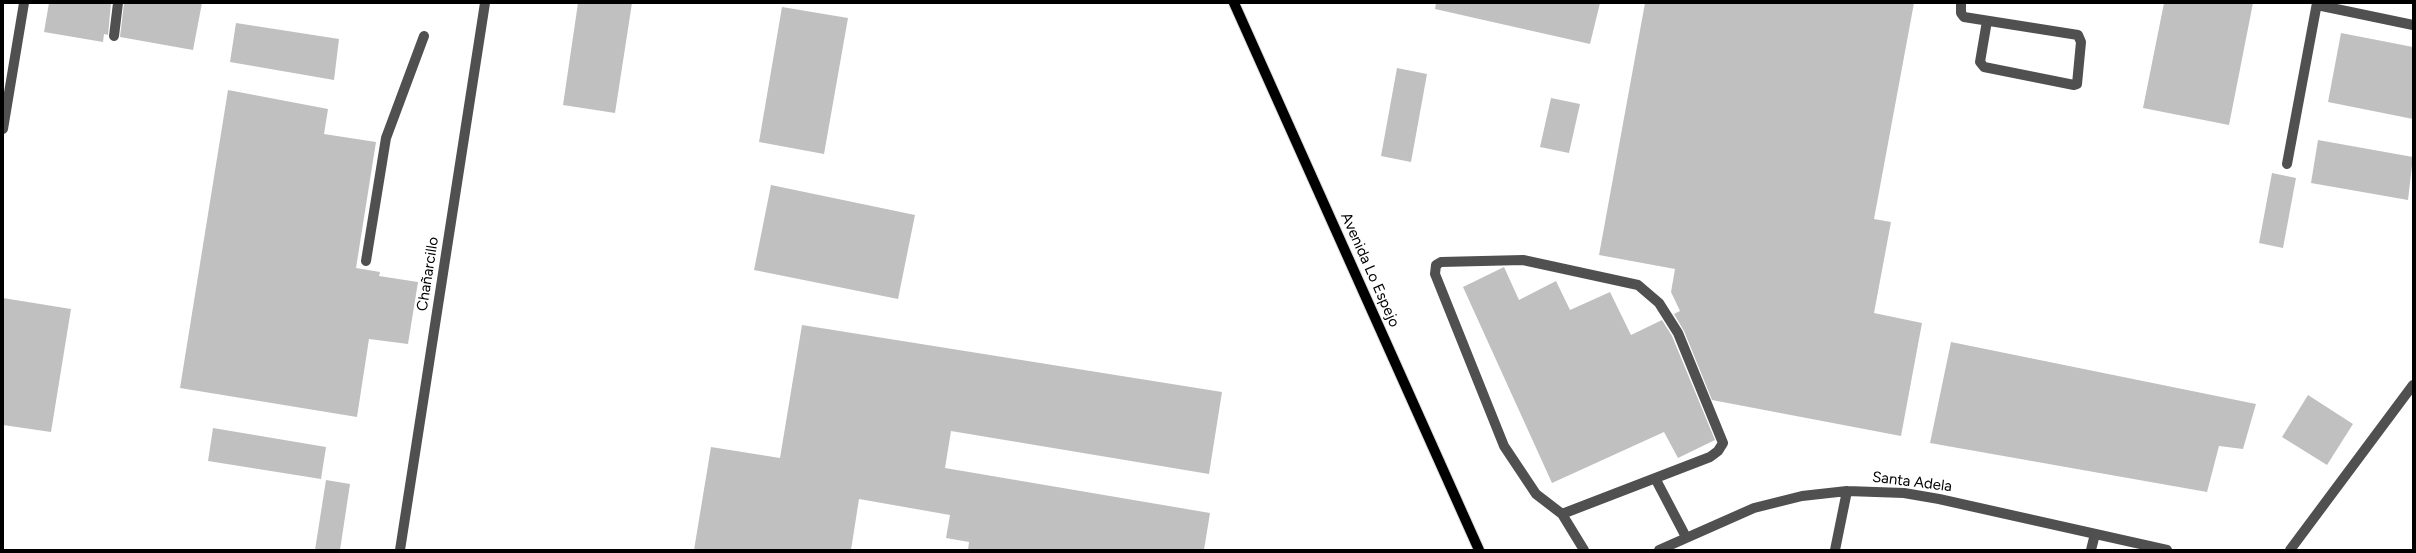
<!DOCTYPE html>
<meta charset="utf-8">
<style>
body{margin:0}
#map{position:relative;width:2416px;height:553px;overflow:hidden;background:#fff;font-family:Figtree,sans-serif}
canvas{display:block}
.frame{position:absolute;inset:0;border:4px solid #000;pointer-events:none}
</style>
<div id="map">
<canvas width="2416" height="553"></canvas>
<div class="frame"></div>
</div>
<script>
const c = document.querySelector('canvas').getContext('2d');
c.lineJoin = 'round';
function fill(path, color) { c.fillStyle = color; c.fill(path, 'evenodd'); }
const poly = rows => new Path2D(rows.map(r => 'M' + r).join(''));
function stroke(path, color, width, dash) { c.strokeStyle = color; c.lineWidth = width; c.lineCap = dash ? 'butt' : 'round'; c.setLineDash(dash || []); c.stroke(path); }
function write(font, color, halo, rows, align = 'center') {
  c.font = font + ' Figtree,sans-serif'; c.lineWidth = 3; c.setLineDash([]); c.textBaseline = 'middle'; c.strokeStyle = halo; c.fillStyle = color; for (const [text, x, y, turn = 0] of rows) {
    c.save(); c.translate(x, y); c.rotate((+turn || 0) * Math.PI / 180); c.textAlign = isNaN(turn) ? turn : align; if (halo) c.strokeText(text, 0, 0); c.fillText(text, 0, 0); c.restore();
  }
}
fill(poly([
 [49,3,111,3,108,35,104,34,103,42,44,32],
 [124,3,202,3,193,50,120,37],
 [578,3,632,3,615,113,563,105],
 [1436,3,1600,3,1590,44,1435,9],
 [1645,3,1914,3,1874,219,1891,222,1874,313,1922,323,1901,436,1712,400,1684,331,1674,314,1680,311,1671,292,1675,269,1599,255],
 [2164,3,2253,3,2229,125,2143,108],
 [782,7,848,18,824,154,759,142],
 [236,23,339,39,334,80,230,62],
 [2341,33,2413,47,2413,119,2328,102],
 [1397,68,1427,74,1411,162,1381,156],
 [228,90,328,109,324,134,376,142,356,268,380,272,379,276,418,282,408,344,369,339,357,417,180,388],
 [1551,98,1580,104,1569,153,1540,147],
 [2318,140,2413,157,2408,200,2311,183],
 [2272,173,2296,178,2283,248,2259,243],
 [771,185,915,215,898,299,754,270],
 [1504,267,1519,300,1556,281,1570,310,1610,292,1631,335,1662,320,1672,336,1715,440,1678,458,1664,432,1552,483,1463,287],
 [3,298,71,309,51,432,3,425],
 [802,325,1222,392,1209,474,951,431,945,468,1210,513,1204,550,968,550,969,542,946,538,950,515,859,499,851,550,694,550,711,447,780,458],
 [1951,342,2256,404,2243,449,2219,446,2207,492,1930,443],
 [2308,395,2353,424,2327,465,2282,437],
 [213,428,326,447,321,479,208,461],
 [326,480,350,484,340,550,315,550]
]), '#c0c0c0');
const major = poly([
 [1234,3,1479,550]
]);
stroke(major, '#dbdbdb', 12);
stroke(poly([
 [1961,3,1961,13,1964,17,2078,35,2081,42,2077,84,2074,85,1984,67,1980,62,1987,21],
 [2317,5,2413,25],
 [114,36,118,3],
 [3,129,24,3],
 [2287,164,2317,3],
 [366,261,386,138,424,36],
 [1655,478,1686,537],
 [1562,514,1710,457,1718,451,1723,443,1678,333,1659,303,1638,285,1523,260,1441,262,1436,265,1435,274,1504,446,1536,494,1562,514,1584,550],
 [400,550,485,3],
 [1659,550,1754,508,1802,496,1847,491,1904,493,1939,499,2167,550],
 [1835,550,1847,491],
 [2091,550,2095,534],
 [2290,550,2413,385]
]), '#505050', 10);
stroke(major, '#000', 10);
write('15px', '#000', '#fff', [
 ["Avenida Lo Espejo",1370,270,66],
 ["Chañarcillo",428,274,-81],
 ["Santa Adela",1912,482,7]
]);
</script>
